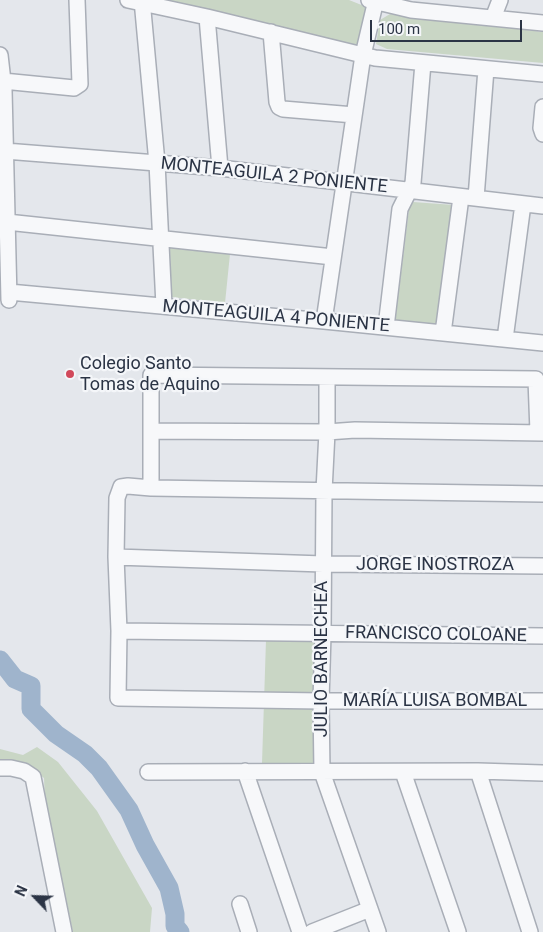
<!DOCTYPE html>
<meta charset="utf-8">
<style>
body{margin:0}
#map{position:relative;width:543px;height:932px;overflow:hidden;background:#e4e7ec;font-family:Roboto,sans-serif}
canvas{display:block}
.north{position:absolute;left:10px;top:872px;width:50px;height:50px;-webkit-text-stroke:4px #f4f6f9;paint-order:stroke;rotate:294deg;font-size:14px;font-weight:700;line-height:20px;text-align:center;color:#2b3445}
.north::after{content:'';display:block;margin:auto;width:18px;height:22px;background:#2b3445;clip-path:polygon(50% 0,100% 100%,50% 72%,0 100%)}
.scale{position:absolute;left:370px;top:20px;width:152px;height:22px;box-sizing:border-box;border:2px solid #2b3445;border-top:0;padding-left:6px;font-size:15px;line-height:18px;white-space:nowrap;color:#2b3445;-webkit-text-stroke:4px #f4f6f9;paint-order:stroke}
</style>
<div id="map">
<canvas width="543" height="932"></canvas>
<div class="north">N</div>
<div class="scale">100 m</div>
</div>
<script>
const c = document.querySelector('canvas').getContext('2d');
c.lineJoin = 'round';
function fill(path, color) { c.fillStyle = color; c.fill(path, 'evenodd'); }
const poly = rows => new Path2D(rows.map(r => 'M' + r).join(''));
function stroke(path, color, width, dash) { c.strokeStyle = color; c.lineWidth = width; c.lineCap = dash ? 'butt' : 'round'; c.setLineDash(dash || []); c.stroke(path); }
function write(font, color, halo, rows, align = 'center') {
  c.font = font + ' Roboto,sans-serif'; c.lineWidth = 4.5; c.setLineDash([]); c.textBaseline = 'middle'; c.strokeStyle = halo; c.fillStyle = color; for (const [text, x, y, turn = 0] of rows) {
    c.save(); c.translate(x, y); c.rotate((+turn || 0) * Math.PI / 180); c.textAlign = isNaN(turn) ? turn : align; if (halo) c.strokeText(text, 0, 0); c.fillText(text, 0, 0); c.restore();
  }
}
fill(poly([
 [162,0,349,0,364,6,368,9,358,46],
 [390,14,543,32,543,63,387,49,376,44,380,20],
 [413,202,454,205,438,324,395,320,409,209],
 [170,248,230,254,225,303,171,297],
 [266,640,316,641,314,766,262,763],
 [37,747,58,762,97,811,152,908,150,932,73,932,45,803,44,778,29,766,0,762,0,749,23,755]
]), '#c9d6c5');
stroke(poly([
 [0,660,15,679,31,686,31,709,56,734,85,754,99,768,129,810,145,845,169,888,175,914,175,926,180,932]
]), '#9fb4cc', 19);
const minor = poly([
 [128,0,207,17,375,58,543,74],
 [142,0,157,163,164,306],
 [369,0,411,10,543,23],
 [207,17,220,168],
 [493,18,500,0],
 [271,32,277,102,279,107,283,109,354,115],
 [0,55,4,90,9,300],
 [3,81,74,88,80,84,77,0],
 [543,107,541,128,543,134],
 [5,151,220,168,543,206],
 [476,198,486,69],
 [7,222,333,257],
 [9,292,324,321,543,343],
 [324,321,363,55,376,0],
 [386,327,400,209,413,183,423,63],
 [443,333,461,197],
 [505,339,523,204],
 [327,377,327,432,324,491,323,634,321,701,322,772,378,932],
 [151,431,327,432,355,430,543,433],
 [151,488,151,375,536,379,538,432],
 [543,494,151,488,128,486,121,487,117,498,116,557,119,631,118,698,321,701,543,701],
 [116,557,323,564,543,566],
 [119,631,543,636],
 [0,768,11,768,24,771,33,777,64,932],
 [245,771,300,932],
 [478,771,530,932],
 [148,772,478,771,543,773],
 [403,772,458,932],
 [240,904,249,932],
 [312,932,370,909]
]);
stroke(minor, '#a9aeb7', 18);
stroke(minor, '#f7f8fa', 15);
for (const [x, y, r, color] of [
 [70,374,5,"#d1495b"]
]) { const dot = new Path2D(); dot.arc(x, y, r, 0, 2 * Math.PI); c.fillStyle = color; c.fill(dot); stroke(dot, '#f4f6f9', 2); }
write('18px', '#2b3445', '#f4f6f9', [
 ["MONTEAGUILA 2 PONIENTE",274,176,6],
 ["MONTEAGUILA 4 PONIENTE",276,317,5],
 ["JORGE INOSTROZA",435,565],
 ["FRANCISCO COLOANE",436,635,1],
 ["JULIO BARNECHEA",322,659,-90],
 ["MARÍA LUISA BOMBAL",435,701]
]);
write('18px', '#2b3445', '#f4f6f9', [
 ["Colegio Santo",80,364],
 ["Tomas de Aquino",80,385]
], 'left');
</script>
